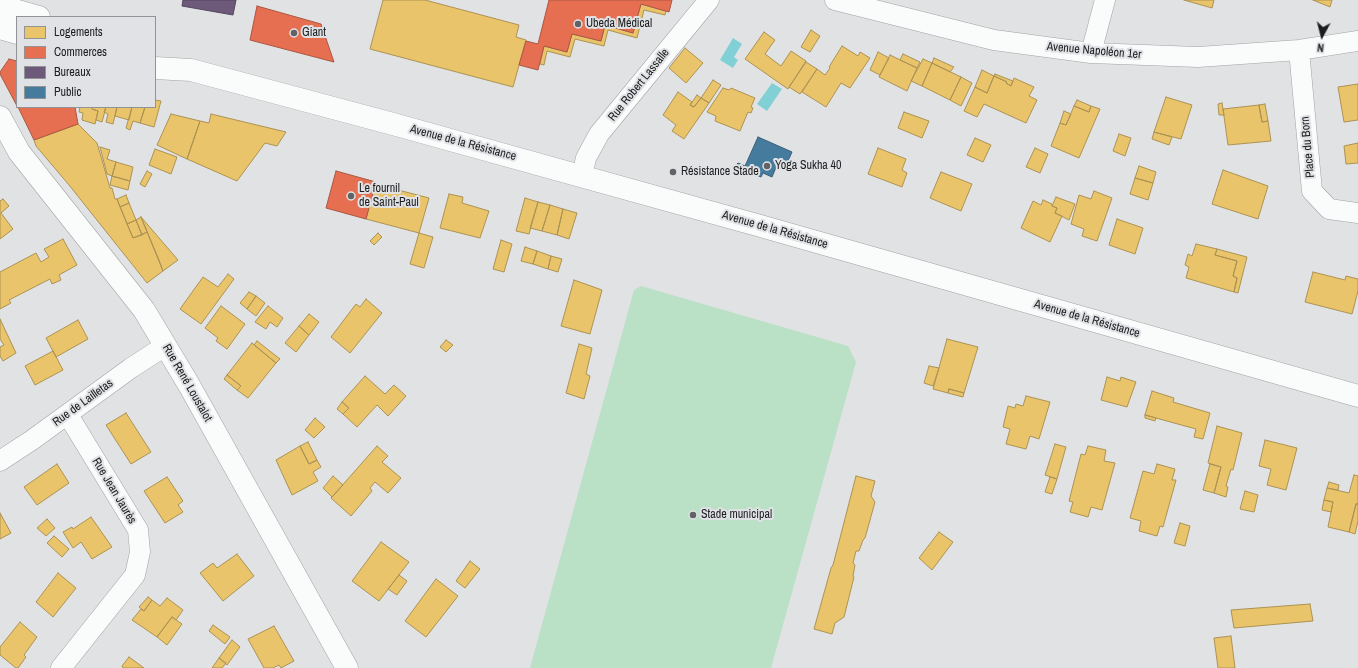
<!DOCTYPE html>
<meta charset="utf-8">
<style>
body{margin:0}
#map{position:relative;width:1358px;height:668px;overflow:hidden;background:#e1e2e4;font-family:"Archivo Narrow",sans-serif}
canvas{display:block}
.legend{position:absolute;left:16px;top:16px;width:140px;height:92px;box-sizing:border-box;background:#e0e2e5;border:1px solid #929395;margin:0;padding:5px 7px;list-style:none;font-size:12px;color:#1c1d1e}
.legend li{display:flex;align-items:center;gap:8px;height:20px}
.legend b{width:20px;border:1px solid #929395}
.north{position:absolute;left:1302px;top:16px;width:40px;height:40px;-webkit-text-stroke:3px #e0e2e5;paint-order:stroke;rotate:187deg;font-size:11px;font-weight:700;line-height:16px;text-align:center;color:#1c1d1e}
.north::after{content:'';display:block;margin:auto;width:14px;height:18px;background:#1c1d1e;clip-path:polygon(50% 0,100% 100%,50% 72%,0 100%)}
</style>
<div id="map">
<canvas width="1358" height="668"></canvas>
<ul class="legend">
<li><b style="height:11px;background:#e9c46a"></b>Logements</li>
<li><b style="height:11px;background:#e76f51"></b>Commerces</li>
<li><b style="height:11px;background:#6d597a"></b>Bureaux</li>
<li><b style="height:11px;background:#457b9d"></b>Public</li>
</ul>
<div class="north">N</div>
</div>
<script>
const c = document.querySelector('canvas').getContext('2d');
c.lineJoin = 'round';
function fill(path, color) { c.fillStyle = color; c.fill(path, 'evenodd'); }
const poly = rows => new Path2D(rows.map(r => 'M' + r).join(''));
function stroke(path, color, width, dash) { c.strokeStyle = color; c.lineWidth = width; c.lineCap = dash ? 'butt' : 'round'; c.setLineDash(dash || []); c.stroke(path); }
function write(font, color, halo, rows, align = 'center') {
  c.font = font + ' "Archivo Narrow",sans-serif'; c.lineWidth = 4; c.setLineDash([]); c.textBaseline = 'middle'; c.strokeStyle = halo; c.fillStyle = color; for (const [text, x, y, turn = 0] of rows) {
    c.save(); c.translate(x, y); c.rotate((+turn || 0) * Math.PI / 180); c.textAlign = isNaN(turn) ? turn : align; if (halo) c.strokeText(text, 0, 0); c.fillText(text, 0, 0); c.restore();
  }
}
fill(poly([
 [641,286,848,346,856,362,771,668,530,668,634,290]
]), '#bae0c6');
fill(poly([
 [733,38,742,44,734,57,738,60,733,68,720,60],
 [772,83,782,89,767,111,757,104]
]), '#80d0d6');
const homes = poly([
 [383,0,425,0,519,25,516,37,526,40,513,87,370,49,383,0],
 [1184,0,1214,0,1212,8,1184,0],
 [1313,0,1332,0,1330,7,1313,0],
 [641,4,666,11,665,15,644,10,637,38,608,30,604,46,575,39,570,57,547,51,544,65,540,64,544,46,567,52,572,34,601,41,605,25,633,33,641,4],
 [811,30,820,36,810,52,801,47,811,30],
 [764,32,775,40,765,54,781,66,791,51,806,61,788,89,745,59,764,32],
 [842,46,858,56,860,52,870,58,850,88,841,83,826,107,802,92,817,69,825,75,830,68,829,67,842,46],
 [685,48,703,63,686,83,669,68,685,48],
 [878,52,889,58,880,75,870,70,878,52],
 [903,54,920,62,917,68,900,60,903,54],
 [890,55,917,68,907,91,879,77,890,55],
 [934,58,954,67,950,72,932,63,934,58],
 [923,59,932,63,922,86,911,81,923,59],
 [806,62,817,69,800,94,789,87,806,62],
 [932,63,961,77,950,100,922,86,932,63],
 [982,70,994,76,987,93,975,87,982,70],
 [995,74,1013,81,1011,86,1006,83,1007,82,994,76,995,74],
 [994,76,1007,82,1006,83,1011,86,1014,78,1034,87,1029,96,1037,100,1026,123,984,104,977,117,964,111,975,87,987,93,994,76],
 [961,77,972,83,961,106,950,100,961,77],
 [713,80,721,85,709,103,701,98,713,80],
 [1358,84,1358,120,1344,122,1338,87,1358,84],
 [723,88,729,90,731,88,755,98,751,107,753,108,751,113,748,112,740,131,715,121,716,116,707,112,723,88],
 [678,92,692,102,690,105,694,107,701,98,709,103,684,139,672,131,676,125,663,115,678,92],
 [697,95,701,98,694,107,690,105,697,95],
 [1166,97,1192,105,1181,139,1154,132,1166,97],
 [155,100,161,101,154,127,140,123,145,107,155,107,155,100],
 [1077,100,1091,106,1089,112,1074,106,1077,100],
 [1222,103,1224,115,1219,115,1218,104,1222,103],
 [1265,104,1268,121,1262,122,1259,105,1265,104],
 [1259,105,1262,122,1268,121,1271,141,1228,145,1223,109,1259,105],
 [1074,106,1089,112,1091,106,1100,109,1079,158,1051,146,1060,123,1066,125,1074,106],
 [80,107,93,107,92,109,98,111,95,124,82,120,83,113,79,112,80,107],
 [93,107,106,107,102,122,96,120,98,111,92,109,93,107],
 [106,107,117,107,113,124,106,122,108,114,104,112,106,107],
 [117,107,132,107,129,120,115,116,117,107],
 [132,107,145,107,140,123,133,121,130,130,126,128,132,107],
 [1064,111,1071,114,1066,125,1060,123,1064,111],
 [904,112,929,121,922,138,898,128,904,112],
 [171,114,200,121,187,159,157,145,171,114],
 [211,114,286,132,277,146,265,143,237,181,187,159,200,121,209,123,211,114],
 [78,124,97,143,110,188,112,188,115,199,117,199,133,238,147,232,163,271,147,283,69,185,36,146,34,140,78,124],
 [1154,132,1172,137,1169,145,1152,139,1154,132],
 [1119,134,1131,138,1125,156,1113,151,1119,134],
 [975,138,991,145,983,162,967,155,975,138],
 [1358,143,1358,163,1346,164,1344,146,1358,143],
 [100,147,110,150,107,159,116,162,112,176,107,174,100,147],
 [878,148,906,159,902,170,907,173,902,187,868,174,878,148],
 [1035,148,1048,154,1040,173,1026,167,1035,148],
 [155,149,177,157,171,174,149,165,155,149],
 [116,162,133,167,130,181,112,176,116,162],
 [1139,166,1156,172,1153,183,1135,178,1139,166],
 [1223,170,1268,186,1258,219,1212,204,1223,170],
 [147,171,152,174,145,187,140,184,147,171],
 [941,172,972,184,961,211,930,198,941,172],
 [112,176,130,181,128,190,110,185,112,176],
 [1135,178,1153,183,1148,200,1130,194,1135,178],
 [375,184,429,198,419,233,366,219,375,184],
 [1094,191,1112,198,1097,241,1082,236,1084,229,1071,224,1079,195,1091,199,1094,191],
 [449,194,463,197,462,203,489,211,480,238,440,228,449,194],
 [126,195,129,203,120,207,117,199,126,195],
 [1056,197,1075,204,1069,220,1055,213,1057,208,1052,206,1056,197],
 [525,198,538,202,529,234,516,231,525,198],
 [3,199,9,206,1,213,13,229,0,239,0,201,3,199],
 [1043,200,1052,204,1052,206,1057,208,1055,213,1062,216,1050,242,1021,228,1033,201,1041,205,1043,200],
 [538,202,550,205,542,231,530,228,538,202],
 [129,203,136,220,127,224,120,207,129,203],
 [550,205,563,209,557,235,542,231,550,205],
 [563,209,577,213,569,239,557,235,563,209],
 [141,217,178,260,163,271,159,260,141,217],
 [141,217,147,232,142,235,136,220,141,217],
 [1117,219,1143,228,1135,254,1109,245,1117,219],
 [136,220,142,235,133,238,127,224,136,220],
 [378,233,382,237,374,245,370,241,378,233],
 [419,233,433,237,424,268,410,264,419,233],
 [63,239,77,265,59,275,61,280,52,284,50,279,9,300,11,303,0,309,0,272,36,253,41,262,49,257,44,249,63,239],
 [501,240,512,244,504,272,493,269,501,240],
 [1196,244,1217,249,1215,255,1237,261,1233,276,1237,278,1234,292,1186,278,1189,267,1185,265,1188,254,1192,256,1196,244],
 [525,247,537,251,533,264,521,261,525,247],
 [1217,249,1247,257,1238,293,1234,292,1237,278,1233,276,1237,261,1215,255,1217,249],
 [537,251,551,256,548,269,533,264,537,251],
 [551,256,562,259,558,272,548,269,551,256],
 [1313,272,1345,280,1346,276,1358,279,1358,291,1352,314,1305,302,1313,272],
 [228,274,234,279,201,324,180,309,203,277,218,287,228,274],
 [574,280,602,290,590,334,561,326,574,280],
 [249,292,256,296,247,309,240,303,249,292],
 [256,296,265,303,256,316,247,309,256,296],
 [366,299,382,313,350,353,331,337,356,304,360,307,366,299],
 [221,306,245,324,227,349,216,341,218,338,205,328,221,306],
 [268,306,283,318,277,327,270,322,266,329,255,322,268,306],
 [309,314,319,322,309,335,299,326,309,314],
 [0,319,16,353,3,361,0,356,0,347,4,345,0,339,0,319],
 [78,320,88,339,56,357,46,338,78,320],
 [299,326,309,335,296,352,285,343,299,326],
 [947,339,978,347,964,393,949,389,948,393,933,389,947,339],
 [446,340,453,345,446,352,440,347,446,340],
 [257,341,280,359,276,363,254,345,257,341],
 [252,343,276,363,248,398,237,390,241,386,227,375,252,343],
 [579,344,592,348,586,374,590,376,584,399,566,393,579,344],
 [53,351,63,370,35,385,25,366,53,351],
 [929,366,939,368,933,386,924,383,929,366],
 [227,375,241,386,237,390,224,379,227,375],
 [365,376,385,394,394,385,406,396,388,416,377,405,357,427,343,414,349,408,342,402,365,376],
 [1107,377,1120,381,1121,377,1136,382,1127,407,1101,400,1107,377],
 [949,389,964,393,963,397,948,393,949,389],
 [1152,391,1174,398,1173,402,1210,413,1203,439,1194,437,1196,429,1145,415,1152,391],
 [1026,396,1050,402,1039,439,1030,436,1026,449,1006,444,1010,429,1003,427,1008,406,1015,408,1016,404,1023,406,1026,396],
 [342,402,349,408,343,414,337,409,342,402],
 [126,413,151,452,131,464,106,425,126,413],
 [1145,415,1156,418,1155,421,1145,418,1145,415],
 [315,418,325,427,314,438,305,430,315,418],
 [1217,426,1242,433,1233,470,1231,469,1226,486,1228,487,1226,497,1214,493,1221,467,1208,463,1217,426],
 [1265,440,1297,448,1286,490,1267,485,1271,469,1259,466,1265,440],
 [308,442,317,460,309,464,300,446,308,442],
 [1055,444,1066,447,1057,479,1045,475,1055,444],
 [300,446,309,464,317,460,321,467,313,472,318,481,292,495,276,460,300,446],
 [377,446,388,456,382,462,401,478,388,493,375,482,370,488,372,491,351,516,331,498,377,446],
 [1088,446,1106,450,1104,461,1115,463,1102,510,1091,507,1088,517,1070,512,1073,502,1069,501,1081,454,1085,455,1088,446],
 [57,464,69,483,37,505,24,487,57,464],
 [1157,464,1175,469,1172,480,1176,480,1163,527,1160,526,1157,536,1139,531,1141,521,1130,518,1143,471,1154,474,1157,464],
 [1210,464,1221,467,1214,493,1203,490,1210,464],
 [1354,475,1358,476,1358,504,1356,504,1349,532,1328,527,1333,502,1324,500,1327,488,1349,493,1354,475],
 [333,476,343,485,332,497,323,488,333,476],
 [856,476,875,481,871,496,875,502,865,538,863,540,859,551,856,551,853,563,855,565,853,576,854,577,844,617,835,623,832,634,814,629,831,568,833,565,856,476],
 [167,477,183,501,178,505,183,512,165,523,144,491,167,477],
 [1050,477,1057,479,1052,494,1045,492,1050,477],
 [1329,482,1339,485,1338,490,1327,488,1329,482],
 [1245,491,1258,495,1254,512,1240,509,1245,491],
 [1324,500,1333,502,1331,512,1322,510,1324,500],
 [1356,504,1358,504,1358,521,1355,534,1349,532,1356,504],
 [0,513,11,533,0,539,0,513],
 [91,517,112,547,92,559,81,542,73,548,63,532,72,527,73,529,91,517],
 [47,519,55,528,46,536,37,528,47,519],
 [1180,523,1190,526,1185,546,1174,543,1180,523],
 [939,532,953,542,932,570,919,558,939,532],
 [54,536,69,549,62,557,47,543,54,536],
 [381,542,409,562,379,601,352,581,381,542],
 [237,554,254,576,223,601,200,573,213,563,217,568,237,554],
 [470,561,480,569,465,588,456,581,470,561],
 [58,573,76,588,53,617,36,602,58,573],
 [399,575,407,581,397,595,388,589,399,575],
 [436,579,458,596,426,637,405,621,436,579],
 [148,597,152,600,144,611,139,607,148,597],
 [167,598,183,610,176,620,172,617,157,637,132,620,141,609,144,611,152,600,160,606,167,598],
 [1310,604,1313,621,1234,628,1231,610,1310,604],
 [172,617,182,624,167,645,157,637,172,617],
 [20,622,37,637,24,655,26,657,18,668,16,668,0,655,0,647,20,622],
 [213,625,230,637,225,644,209,631,213,625],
 [274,626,294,661,281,668,279,665,273,668,264,668,248,639,274,626],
 [1231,636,1235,668,1218,668,1214,638,1231,636],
 [232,640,240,647,227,665,219,658,232,640],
 [129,657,144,668,123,668,122,666,129,657],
 [219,658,226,663,222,668,212,668,219,658]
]);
fill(homes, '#e9c46a');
stroke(homes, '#ac9253', 1);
const shops = poly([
 [549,0,672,0,669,12,641,4,633,33,605,25,601,41,572,34,567,52,544,46,538,70,519,65,526,41,538,44,549,0],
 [257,6,321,24,334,62,250,40,257,6],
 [9,59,17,61,17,106,0,74,0,72,9,59],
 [18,107,75,107,78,124,34,140,18,107],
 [336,171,376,182,366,219,326,208,336,171]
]);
fill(shops, '#e76f51');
stroke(shops, '#aa5642', 1);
const offices = poly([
 [183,0,236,0,233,15,182,6,183,0]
]);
fill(offices, '#6d597a');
stroke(offices, '#55475e', 1);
const public = poly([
 [758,137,792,152,785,168,777,165,772,177,763,173,761,177,735,166,738,163,745,166,758,137]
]);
fill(public, '#457b9d');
stroke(public, '#395f77', 1);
const street = poly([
 [835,0,994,40,1091,53,1198,57,1299,50,1358,41],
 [1299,50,1312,191,1329,209,1358,213],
 [1091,53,1105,0],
 [582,176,586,158,599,134,709,0],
 [0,461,32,440,131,368,165,346],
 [61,668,135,575,140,552,138,530,68,415]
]);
const secondary = poly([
 [0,6,39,17],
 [0,28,17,33],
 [155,68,191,70,393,124,757,225,1358,396],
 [0,117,19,152,144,310,189,385,347,668]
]);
stroke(street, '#a1a2a3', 21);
stroke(secondary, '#a1a2a3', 23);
stroke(street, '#fafbfb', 20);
stroke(secondary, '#fafbfb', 22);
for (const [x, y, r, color] of [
 [578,24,4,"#616263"],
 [294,33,4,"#616263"],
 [767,166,4,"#616263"],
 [673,172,4,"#616263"],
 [351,196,4,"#616263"],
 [693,515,4,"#616263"]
]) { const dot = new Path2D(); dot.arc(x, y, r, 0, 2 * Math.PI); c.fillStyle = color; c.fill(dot); stroke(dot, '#e0e2e5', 1.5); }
write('12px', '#1c1d1e', '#e0e2e5', [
 ["Ubeda Médical",586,24],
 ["Giant",302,33],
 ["Yoga Sukha 40",775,166],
 ["Résistance Stade",681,172],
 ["Le fournil",359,189],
 ["de Saint-Paul",359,203],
 ["Stade municipal",701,515]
], 'left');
write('12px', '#1c1d1e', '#e0e2e5', [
 ["Avenue Napoléon 1er",1094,51,5],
 ["Rue Robert Lassalle",639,85,-51],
 ["Avenue de la Résistance",463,143,15],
 ["Place du Born",1308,147,-95],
 ["Avenue de la Résistance",775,230,16],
 ["Avenue de la Résistance",1087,319,16],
 ["Rue René Loustalot",187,383,60],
 ["Rue de Lailletas",83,403,-36],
 ["Rue Jean Jaurès",114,491,59]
]);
</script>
